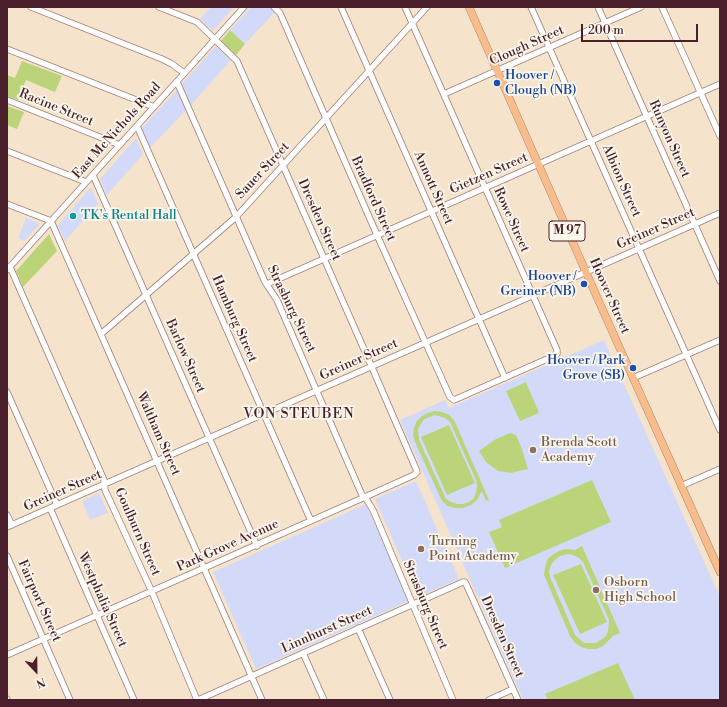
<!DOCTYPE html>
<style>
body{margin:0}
#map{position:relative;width:727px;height:707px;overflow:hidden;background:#f6e3cb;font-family:"Libre Bodoni",serif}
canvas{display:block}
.frame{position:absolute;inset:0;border:8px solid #4a1f2b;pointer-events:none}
.north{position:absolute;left:16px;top:651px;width:40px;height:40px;-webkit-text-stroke:3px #fbf7ec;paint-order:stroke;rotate:158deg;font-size:11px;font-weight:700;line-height:16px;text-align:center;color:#4a1f2b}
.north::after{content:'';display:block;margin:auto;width:14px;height:18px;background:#4a1f2b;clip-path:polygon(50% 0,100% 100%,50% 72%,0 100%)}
.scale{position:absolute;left:581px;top:24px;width:117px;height:18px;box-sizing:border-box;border:2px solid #4a1f2b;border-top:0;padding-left:5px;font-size:12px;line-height:14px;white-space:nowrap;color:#4a1f2b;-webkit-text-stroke:3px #fbf7ec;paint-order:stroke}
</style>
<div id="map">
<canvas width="727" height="707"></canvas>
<div class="frame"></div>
<div class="north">N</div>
<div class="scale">200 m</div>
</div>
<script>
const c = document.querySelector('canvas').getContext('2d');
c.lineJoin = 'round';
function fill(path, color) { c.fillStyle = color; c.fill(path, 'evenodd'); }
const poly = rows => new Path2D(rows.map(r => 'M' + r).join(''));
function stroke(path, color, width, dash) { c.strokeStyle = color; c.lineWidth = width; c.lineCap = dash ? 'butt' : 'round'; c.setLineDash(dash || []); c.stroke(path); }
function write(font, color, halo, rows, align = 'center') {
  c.font = font + ' "Libre Bodoni",serif'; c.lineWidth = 3.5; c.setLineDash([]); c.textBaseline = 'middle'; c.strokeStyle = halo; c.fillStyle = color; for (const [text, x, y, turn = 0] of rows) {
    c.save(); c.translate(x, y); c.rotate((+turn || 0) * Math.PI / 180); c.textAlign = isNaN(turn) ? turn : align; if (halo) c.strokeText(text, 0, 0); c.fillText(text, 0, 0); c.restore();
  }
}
fill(poly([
 [211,7,234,7,213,31,200,19],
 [251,7,269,7,275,12,245,44,230,30],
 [215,47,218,47,231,60,191,105,182,84],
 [177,90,179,92,187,109,149,149,141,129],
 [136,138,143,154,107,195,100,179],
 [91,187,98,204,65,241,58,225],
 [26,218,40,224,24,241,18,238],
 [604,340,720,597,720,700,523,700,400,420,445,400,449,408],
 [499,520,611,522,489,532,502,527],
 [416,481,459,579,418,597,375,499],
 [99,493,108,513,90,520,82,501],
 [366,504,409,601,256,669,213,572]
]), '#d3d9f9');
fill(poly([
 [230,30,245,44,235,56,220,43,221,41],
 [22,61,62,76,55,92,26,80,18,100,7,96,7,75,15,78],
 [7,106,24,112,17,129,7,125],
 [49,234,57,251,23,287,16,271],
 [526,382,539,413,520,421,506,391],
 [435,411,442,412,449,415,454,420,489,500,486,501,482,491,477,500,471,505,463,508,455,508,448,506,442,501,415,442,413,435,414,428,417,421,422,416,428,413],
 [435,415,445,418,450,422,476,480,477,486,476,492,474,498,469,502,463,504,457,504,451,502,446,499,419,440,418,429,424,419],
 [449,425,475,483,447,495,421,437],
 [510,433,516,435,522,449,528,469,511,473,498,471,486,462,479,451,496,439],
 [592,480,611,522,505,568,489,532,502,527,499,520],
 [582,546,620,633,613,636,603,646,596,649,588,649,581,647,575,643,570,636,544,575,545,568,547,560,552,555,559,551,566,549,575,550],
 [567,554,573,555,579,558,583,562,609,620,608,632,605,637,596,643,584,643,575,635,550,577,549,571,551,565,555,560,560,556],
 [581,564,607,622,580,634,553,575],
 [618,663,635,700,548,700,545,694]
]), '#bcd479');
const minor = poly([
 [31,7,162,59,172,64,184,73],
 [274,7,280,13,377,235,450,397,454,400,554,356,557,354,557,350,405,7],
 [341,7,505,378],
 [531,7,720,430],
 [598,7,720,281],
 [662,7,720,136],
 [7,49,154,107],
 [177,82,265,282,277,300,362,495,365,497,373,510,453,700],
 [444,94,641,7],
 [7,100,120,145],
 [137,126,311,521],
 [7,151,86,182],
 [93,175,257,546],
 [7,204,51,221,262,700],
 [7,266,10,267,104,480,105,490,152,592,197,700],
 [7,270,244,7],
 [267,284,720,84],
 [101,334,236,217,427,7],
 [633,378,720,340],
 [7,392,57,505],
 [681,486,720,469],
 [50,508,134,700],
 [7,515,12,525],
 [7,527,720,213],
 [7,556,70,700],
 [358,628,390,700],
 [303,653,324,700],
 [7,655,365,497,414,475,417,472,416,469,374,372,237,61,197,22,159,7],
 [7,699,7,700],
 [198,700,463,582,465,582,467,586,518,700],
 [489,700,513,689]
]);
const major = poly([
 [469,7,600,304,720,572]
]);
stroke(minor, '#a0817b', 7);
stroke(major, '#a0817b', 8);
stroke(minor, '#fff', 5.5);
stroke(major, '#f9bc8a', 7);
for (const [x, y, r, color] of [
 [497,83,4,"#1a4fb4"],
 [73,216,4,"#0f9aa8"],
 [584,284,4,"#1a4fb4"],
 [633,368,4,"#1a4fb4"],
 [533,450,4,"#8d6e63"],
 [421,549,4,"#8d6e63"],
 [596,590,4,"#8d6e63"]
]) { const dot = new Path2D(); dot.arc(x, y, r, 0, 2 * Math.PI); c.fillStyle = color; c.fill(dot); stroke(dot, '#fbf7ec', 1.5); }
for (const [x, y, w] of [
 [567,231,36]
]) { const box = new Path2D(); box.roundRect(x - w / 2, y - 10, w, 20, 3); c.fillStyle = '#fbf7ec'; c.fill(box); stroke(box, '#4a1f2b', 1); }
write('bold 12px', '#4a1f2b', null, [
 ["M 97",567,231]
]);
write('13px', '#4a1f2b', '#fbf7ec', [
 ["Clough Street",527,46,-24],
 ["Racine Street",56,108,22],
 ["East McNichols Road",117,131,-48],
 ["Runyon Street",669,139,66],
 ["Sauer Street",263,171,-47],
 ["Gietzen Street",489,174,-24],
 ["Albion Street",621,181,66],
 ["Annott Street",433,188,66],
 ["Bradford Street",373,199,66],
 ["Dresden Street",319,220,66],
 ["Rowe Street",511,220,66],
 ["Greiner Street",656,229,-24],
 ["Hoover Street",609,296,66],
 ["Strasburg Street",291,309,64],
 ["Hamburg Street",234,319,66],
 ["Barlow Street",185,356,66],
 ["Greiner Street",359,360,-24],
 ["Waltham Street",158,434,66],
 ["Greiner Street",63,491,-24],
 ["Goulburn Street",137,532,66],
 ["Park Grove Avenue",228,546,-24],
 ["Westphalia Street",102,600,66],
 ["Fairport Street",39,601,66],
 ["Strasburg Street",425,605,67],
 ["Linnhurst Street",327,630,-24],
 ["Dresden Street",502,637,66]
]);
write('13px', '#164399', '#fbf7ec', [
 ["Hoover /",505,76,"left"],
 ["Clough (NB)",505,91,"left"],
 ["Hoover /",576,277],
 ["Greiner (NB)",576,292],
 ["Hoover / Park",625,361],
 ["Grove (SB)",625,376]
], 'right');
write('13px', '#0d838f', '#fbf7ec', [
 ["TK's Rental Hall",81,216]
], 'left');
write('13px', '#785e54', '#fbf7ec', [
 ["Brenda Scott",541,443],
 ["Academy",541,458],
 ["Turning",429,542],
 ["Point Academy",429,557],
 ["Osborn",604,583],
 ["High School",604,598]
], 'left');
c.letterSpacing = '1px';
write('14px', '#4a1f2b', '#fbf7ec', [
 ["VON STEUBEN",299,415]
]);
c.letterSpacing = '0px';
</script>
